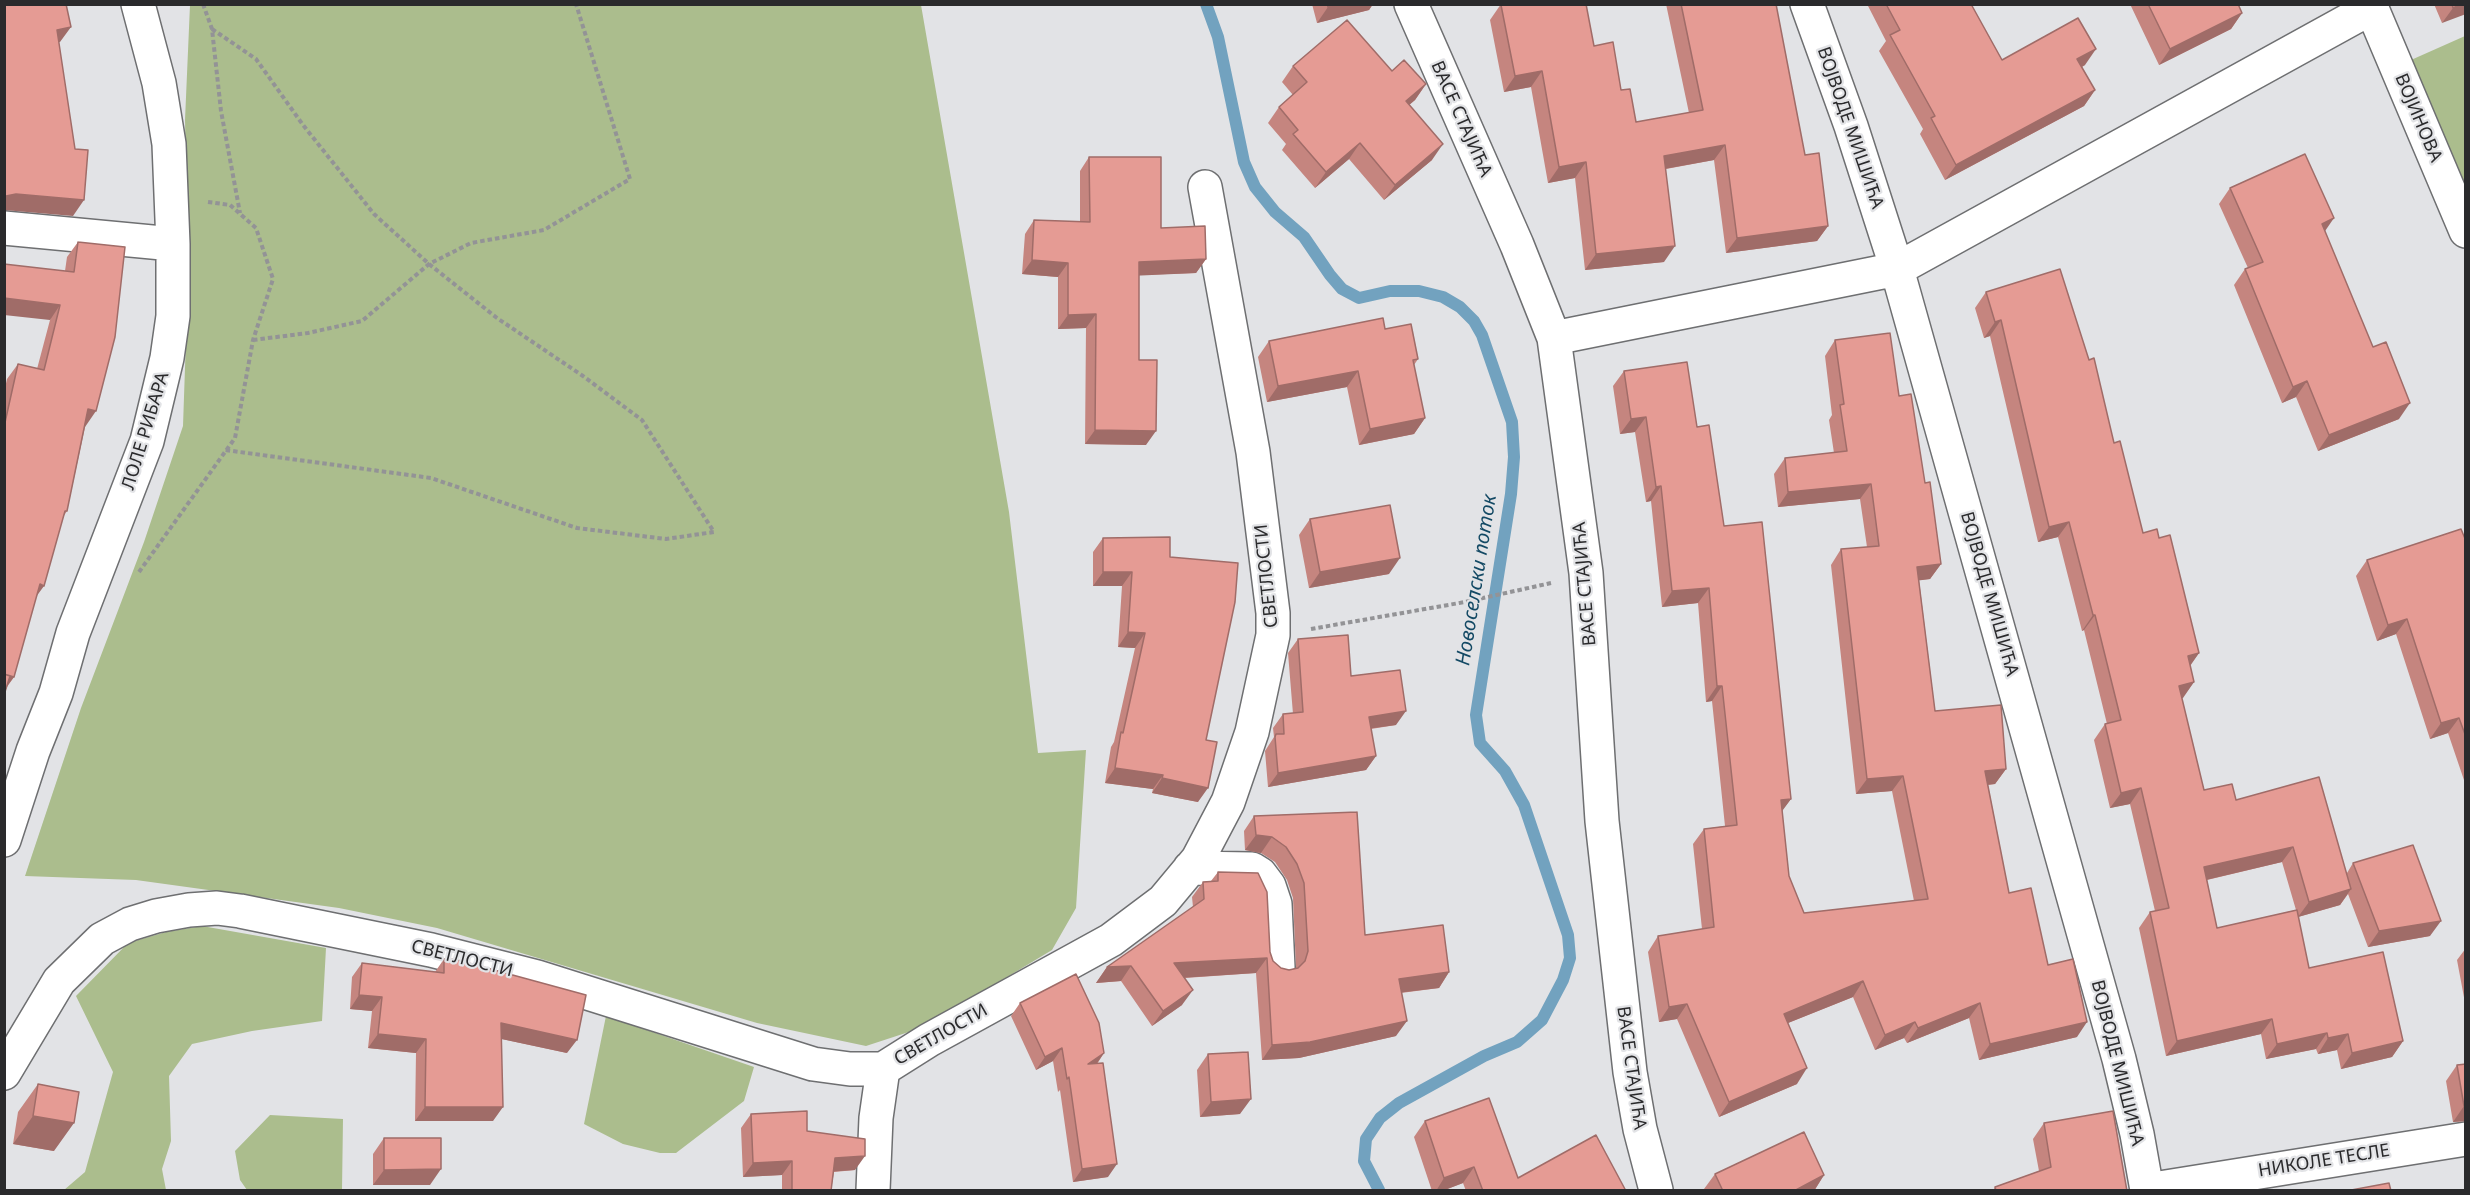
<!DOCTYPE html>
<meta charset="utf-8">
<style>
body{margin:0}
#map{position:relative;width:2470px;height:1195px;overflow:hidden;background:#e2e3e6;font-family:"Noto Sans",sans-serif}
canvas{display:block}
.frame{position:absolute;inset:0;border:6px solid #2a2a2c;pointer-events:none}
</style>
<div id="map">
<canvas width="2470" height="1195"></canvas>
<div class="frame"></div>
</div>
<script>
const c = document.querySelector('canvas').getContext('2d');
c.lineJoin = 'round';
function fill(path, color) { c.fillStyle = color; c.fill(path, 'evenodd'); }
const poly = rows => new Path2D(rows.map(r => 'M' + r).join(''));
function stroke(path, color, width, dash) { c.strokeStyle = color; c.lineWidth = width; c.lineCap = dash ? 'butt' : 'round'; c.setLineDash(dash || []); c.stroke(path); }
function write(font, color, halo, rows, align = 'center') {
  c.font = font + ' "Noto Sans",sans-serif'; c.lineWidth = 4.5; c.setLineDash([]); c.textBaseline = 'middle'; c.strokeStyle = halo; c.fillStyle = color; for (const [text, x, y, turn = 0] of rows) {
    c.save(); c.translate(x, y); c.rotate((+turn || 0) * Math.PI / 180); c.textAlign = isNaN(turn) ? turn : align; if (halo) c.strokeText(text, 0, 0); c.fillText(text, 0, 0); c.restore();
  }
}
fill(poly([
 [190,5,921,5,1009,512,1038,753,1086,750,1076,908,1052,950,924,1027,866,1046,757,1023,437,928,339,908,136,880,25,876,81,708,144,542,183,426,188,280,185,120],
 [2465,36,2465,190,2411,60],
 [202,926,326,948,322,1021,252,1031,192,1044,169,1076,171,1141,162,1169,166,1190,64,1190,85,1172,113,1072,76,996,128,943,166,932],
 [606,1016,754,1067,744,1101,676,1153,660,1153,623,1144,584,1124],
 [270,1115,343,1119,342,1190,247,1190,240,1180,235,1151]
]), '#abbd8d');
stroke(poly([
 [1206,4,1218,37,1244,162,1255,187,1275,212,1304,237,1330,275,1342,289,1359,298,1390,291,1419,291,1443,297,1460,307,1474,321,1482,335,1512,422,1514,457,1511,494,1476,715,1480,743,1505,771,1524,805,1568,935,1570,958,1563,980,1542,1020,1517,1042,1484,1056,1399,1103,1380,1118,1366,1139,1364,1161,1379,1190]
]), '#72a2bf', 12);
const minor = poly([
 [1411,4,1517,245,1554,338,1586,573,1602,821,1630,1072,1640,1129,1656,1190],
 [1807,4,1851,126,1897,269,2119,1059,2137,1134,2147,1190],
 [2370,4,2466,231],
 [4,228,173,244],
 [1554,338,1897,269,2371,8],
 [4,840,33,751,56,693,73,633,147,441,167,358,173,316,173,244,169,144,159,83,138,4],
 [1190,868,1252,869,1260,874,1269,886,1275,904,1278,967],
 [4,1073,59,981,102,939,130,924,156,916,189,910,217,908,240,911,431,950,537,977,813,1064,850,1069,883,1069,929,1040,1111,940,1163,901,1198,859,1228,802,1252,732,1273,635,1273,613,1253,452,1205,187],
 [873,1190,876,1118,883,1069],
 [2147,1190,2466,1139]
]);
stroke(minor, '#6e6f71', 36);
stroke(poly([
 [203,4,212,29,221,111,240,213],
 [212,29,256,59,303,125,374,214,429,264,497,318,583,376,642,420,714,532,666,539,577,528,431,478,225,450],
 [253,340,308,333,362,321,429,264,471,243,544,230,630,179,576,4],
 [139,572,235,438,253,340,273,279,256,228,230,205,208,202],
 [1311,629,1465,602,1551,583]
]), '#939396', 4, [4.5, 3]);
stroke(minor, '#fff', 33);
fill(poly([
 [1312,4,1373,4,1369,10,1317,23],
 [1501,4,1594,46,1621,90,1636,122,1689,113,1666,4,1776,4,1805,155,1828,226,1817,241,1726,253,1714,160,1666,169,1664,262,1585,270,1575,178,1548,183,1531,87,1504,92,1490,20],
 [1867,4,1971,4,2002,60,2085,65,2082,67,2095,90,2084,106,1945,180,1920,134,1923,129,1879,51,1886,41],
 [2130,4,2238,4,2242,13,2231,29,2159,65],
 [2434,4,2466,4,2442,23],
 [1293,66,1392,71,1426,84,1415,100,1409,105,1432,160,1384,200,1349,159,1315,188,1282,150,1286,144,1268,123,1279,107,1293,95,1282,82],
 [1089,157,1161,228,1206,259,1196,273,1139,275,1139,360,1146,445,1085,444,1086,328,1058,329,1058,277,1022,274,1025,234,1034,220,1080,222,1080,171],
 [2230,188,2325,232,2399,419,2318,451,2296,397,2282,403,2234,285,2245,269,2248,268,2219,204],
 [78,242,85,427,67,511,63,517,36,597,14,677,7,687,4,695,4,392,7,379,18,364,37,369,50,320,65,271,67,257],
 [1986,292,2114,443,2143,533,2159,538,2199,653,2190,665,2194,682,2182,698,2204,790,2236,800,2347,873,2353,863,2430,936,2368,947,2348,894,2340,905,2298,917,2309,968,2403,1041,2392,1057,2341,1069,2337,1050,2318,1054,2316,1049,2266,1059,2261,1034,2166,1056,2139,928,2150,912,2155,911,2130,804,2110,808,2094,740,2105,724,2107,724,2084,630,2082,631,2058,537,2038,542,1990,336,1984,338,1975,308],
 [2282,862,2296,910,2217,928,2207,880],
 [1835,340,1899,396,1925,483,1941,564,1930,579,1919,580,1935,711,2006,769,1995,784,1988,785,2009,893,2048,965,2077,1037,1979,1060,1969,1018,1907,1043,1904,1038,1875,1050,1853,997,1788,1023,1797,1084,1719,1117,1677,1019,1659,1022,1648,952,1658,936,1702,929,1693,844,1704,829,1725,826,1712,701,1706,702,1698,603,1662,607,1651,501,1646,502,1635,432,1620,434,1613,386,1624,371,1697,427,1724,526,1791,799,1782,810,1789,876,1804,913,1914,901,1892,791,1856,794,1831,565,1841,549,1867,547,1860,499,1778,507,1774,474,1785,458,1834,453,1829,420,1832,415,1825,356],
 [1269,341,1418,359,1414,365,1425,418,1414,434,1359,445,1347,387,1267,402,1258,357],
 [1310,519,1389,574,1309,588,1299,535],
 [1103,538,1170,557,1206,740,1198,802,1152,793,1153,789,1105,783,1111,747,1114,742,1135,648,1118,647,1122,586,1093,586,1093,552],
 [2466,541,2466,786,2448,733,2430,739,2396,634,2377,641,2356,576,2367,560],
 [1298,639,1351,676,1396,725,1371,729,1376,756,1366,770,1268,787,1265,751,1274,737,1273,728,1283,714,1293,714,1288,653],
 [1357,812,1365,935,1449,972,1439,988,1401,993,1396,1036,1299,1058,1262,1060,1256,973,1185,978,1182,1005,1152,1026,1121,981,1096,983,1107,967,1193,907,1192,897,1203,882,1211,881,1218,872,1270,952,1273,961,1281,968,1289,970,1296,968,1293,898,1287,880,1275,862,1261,853,1245,850,1244,831,1254,816],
 [2466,948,2466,1008,2457,960],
 [444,959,567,1053,502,1039,493,1121,415,1121,416,1053,368,1048,372,1011,350,1009,352,977,362,963,435,972],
 [1020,1003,1104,1053,1097,1064,1108,1177,1073,1182,1060,1090,1058,1092,1053,1061,1036,1070,1011,1016],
 [1208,1054,1240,1114,1200,1117,1197,1070],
 [2466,1064,2466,1121,2453,1122,2446,1081,2457,1065],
 [38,1084,54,1151,13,1144,18,1112],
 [751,1114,807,1131,855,1170,834,1172,831,1191,782,1191,782,1175,743,1177,741,1128],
 [1425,1121,1518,1178,1626,1191,1466,1191,1463,1183,1442,1191,1432,1191,1414,1137],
 [2044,1123,2127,1191,1993,1191,1995,1187,2039,1171,2033,1139],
 [384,1138,430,1185,373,1185,373,1154],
 [1715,1174,1824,1175,1814,1191,1705,1191,1704,1189]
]), '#c5857f');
fill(poly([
 [1340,4,1373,4,1369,10,1317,23,1328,7],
 [2461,4,2466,4,2466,14,2442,23,2453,8],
 [2242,13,2231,29,2159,65,2170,49],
 [71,27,60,42,46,45,57,30],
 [2096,49,2085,65,2066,75,2077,59],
 [1542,71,1531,87,1504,92,1515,76],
 [1426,84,1415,100,1395,117,1406,101],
 [2095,90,2084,106,1945,180,1956,165],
 [1360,143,1349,159,1315,188,1326,172],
 [1443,144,1432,160,1384,200,1395,185],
 [1725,145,1714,160,1653,171,1664,156],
 [1586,162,1575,178,1548,183,1559,167],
 [16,194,84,200,73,216,4,210,4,198,6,196],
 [2334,218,2323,234,2322,224],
 [1828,226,1817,241,1726,253,1737,238],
 [1675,246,1664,262,1585,270,1596,254],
 [1206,259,1196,273,1130,276,1139,262],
 [1032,260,1068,263,1058,277,1022,274],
 [4,298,60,305,50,320,4,315],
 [1096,314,1086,328,1058,329,1068,315],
 [2001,320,1990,336,1984,338,1995,322],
 [1358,371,1347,387,1267,402,1278,386],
 [2307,381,2296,397,2282,403,2293,387],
 [2410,403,2399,419,2318,451,2329,435],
 [88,409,96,411,85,427,77,425],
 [1646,417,1635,432,1620,434,1631,419],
 [1425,418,1414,434,1359,445,1370,429],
 [1095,430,1156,431,1146,445,1085,444],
 [1871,484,1860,499,1778,507,1788,492],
 [1661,486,1651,501,1646,502,1656,487],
 [2069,522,2058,537,2038,542,2049,527],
 [1400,558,1389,574,1309,588,1320,572],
 [1941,564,1930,579,1907,582,1917,567],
 [1103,572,1132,572,1122,586,1093,586],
 [40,584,44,586,33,601],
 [1709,588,1698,603,1662,607,1672,591],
 [2093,615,2095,615,2084,630,2082,631],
 [2407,619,2396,634,2377,641,2388,625],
 [1128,632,1145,633,1135,648,1118,647],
 [2199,653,2188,669,2188,656],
 [4,674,14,677,4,690],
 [2194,682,2183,698,2168,701,2179,686],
 [1717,686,1722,686,1712,701,1706,702],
 [1406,711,1396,725,1359,730,1369,717],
 [2459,718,2448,733,2430,739,2441,723],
 [1376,756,1366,770,1268,787,1278,773],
 [1115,768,1163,775,1153,789,1105,783],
 [2006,769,1995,784,1974,786,1985,771],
 [1903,776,1892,791,1856,794,1867,779],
 [1162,778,1208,788,1198,802,1152,793],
 [2141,788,2130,804,2110,808,2121,793],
 [1791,799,1780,814,1781,800],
 [1256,835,1272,837,1261,853,1245,850],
 [2293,847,2282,862,2193,883,2204,867],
 [2351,889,2340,905,2298,917,2309,902],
 [2441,921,2430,936,2368,947,2379,931],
 [1267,958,1256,973,1164,979,1174,963],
 [1131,966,1121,981,1096,983,1107,967],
 [1449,972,1439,988,1388,994,1399,979],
 [1863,981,1853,997,1773,1029,1784,1014],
 [1193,990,1182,1005,1152,1026,1163,1011],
 [359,995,382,997,372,1011,350,1009],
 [1980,1003,1969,1018,1907,1043,1918,1028],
 [1687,1004,1677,1019,1659,1022,1669,1007],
 [2272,1019,2261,1034,2166,1056,2177,1041],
 [1407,1021,1396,1036,1299,1058,1262,1060,1272,1045],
 [1915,1022,1904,1038,1875,1050,1885,1035],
 [2087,1022,2077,1037,1979,1060,1990,1044],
 [501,1023,577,1040,567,1053,492,1037],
 [2327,1033,2316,1049,2266,1059,2277,1044],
 [378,1034,426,1039,416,1053,368,1048],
 [2348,1034,2337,1050,2318,1054,2328,1038],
 [2403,1041,2392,1057,2341,1069,2352,1053],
 [1062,1048,1053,1061,1036,1070,1045,1057],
 [1104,1053,1095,1066,1088,1064],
 [1807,1068,1797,1084,1719,1117,1729,1102],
 [1251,1099,1240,1114,1200,1117,1211,1102],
 [2464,1106,2466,1106,2466,1121,2453,1122],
 [425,1107,503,1107,493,1121,415,1121],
 [33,1116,74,1123,54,1151,13,1144],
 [865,1156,855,1170,826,1172,835,1158],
 [792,1161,782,1175,743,1177,753,1163],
 [1117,1164,1108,1177,1073,1182,1082,1169],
 [1474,1167,1463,1183,1442,1191,1436,1191,1444,1178],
 [441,1169,430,1185,373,1185,384,1170],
 [1824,1175,1814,1191,1794,1191]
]), '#a06c68');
const building = poly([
 [4,4,66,4,71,27,57,30,75,149,88,150,84,200,16,194,6,196,4,198,4,4],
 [1327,4,1340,4,1328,7,1327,4],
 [1586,4,1594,46,1613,42,1621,90,1630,89,1636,122,1703,110,1681,4,1776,4,1805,155,1819,153,1828,226,1737,238,1725,145,1664,156,1675,246,1596,254,1586,162,1559,167,1542,71,1515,76,1501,5,1586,4],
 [1886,4,1971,4,2002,60,2078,18,2096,49,2077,59,2095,90,1956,165,1931,118,1935,116,1890,35,1900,30,1886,4],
 [2148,4,2238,4,2242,13,2170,49,2148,4],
 [2452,4,2461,4,2453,8,2452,4],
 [1347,20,1392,71,1404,60,1426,84,1406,101,1443,144,1395,185,1360,143,1326,172,1293,134,1298,130,1279,107,1307,82,1293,66,1347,20],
 [2305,154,2334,218,2322,224,2373,347,2386,342,2410,403,2329,435,2307,381,2293,387,2245,269,2263,262,2230,188,2305,154],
 [1089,157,1161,157,1161,228,1205,226,1206,259,1139,262,1139,360,1157,360,1156,431,1095,430,1096,314,1068,315,1068,263,1032,260,1034,220,1090,222,1089,157],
 [78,242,125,247,115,337,96,411,88,409,67,511,65,511,44,586,40,584,14,677,4,674,4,427,18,364,44,370,60,305,4,298,4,264,74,272,78,242],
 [2060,269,2089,360,2094,358,2114,443,2120,441,2143,533,2157,529,2159,538,2170,535,2199,653,2188,656,2194,682,2179,686,2204,790,2232,784,2236,800,2319,777,2351,889,2309,902,2293,847,2204,867,2217,928,2297,910,2309,968,2383,952,2403,1041,2352,1053,2348,1034,2328,1038,2327,1033,2277,1044,2272,1019,2177,1041,2150,912,2169,908,2141,788,2121,793,2105,724,2121,720,2095,615,2093,615,2069,522,2049,527,2001,320,1995,322,1986,292,2060,269],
 [1383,318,1385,329,1411,324,1418,359,1413,360,1425,418,1370,429,1358,371,1278,386,1269,341,1383,318],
 [1890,333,1899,396,1911,394,1925,483,1930,482,1941,564,1917,567,1935,711,2001,705,2006,769,1985,771,2009,893,2031,888,2048,965,2073,959,2087,1022,1990,1044,1980,1003,1918,1028,1915,1022,1885,1035,1863,981,1784,1014,1807,1068,1729,1102,1687,1004,1669,1007,1658,936,1714,927,1704,829,1737,825,1722,686,1717,686,1709,588,1672,591,1661,486,1656,487,1646,417,1631,419,1624,371,1687,362,1697,427,1709,425,1724,526,1762,522,1791,799,1781,800,1789,876,1804,913,1928,899,1903,776,1867,779,1841,549,1879,546,1871,484,1788,492,1785,458,1847,451,1840,405,1844,404,1835,340,1890,333],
 [1390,505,1400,558,1320,572,1310,519,1390,505],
 [2461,529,2466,541,2466,737,2459,718,2441,723,2407,619,2388,625,2367,560,2461,529],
 [1170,537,1170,557,1238,563,1235,602,1206,740,1217,742,1208,788,1162,778,1163,775,1115,768,1121,732,1123,733,1145,633,1128,632,1132,572,1103,572,1103,538,1170,537],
 [1348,635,1351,676,1400,670,1406,711,1369,717,1376,756,1278,773,1275,737,1276,734,1284,734,1283,714,1303,712,1298,639,1348,635],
 [4,674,10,676,4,695,4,674],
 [1357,812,1365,935,1443,925,1449,972,1399,979,1407,1021,1310,1042,1272,1045,1267,958,1174,963,1193,990,1163,1011,1131,966,1107,967,1204,899,1203,882,1218,881,1218,872,1258,873,1267,892,1270,952,1273,961,1281,968,1289,970,1298,968,1305,961,1308,951,1304,883,1297,864,1286,847,1272,837,1256,835,1254,816,1357,812],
 [2413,845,2441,921,2379,931,2353,863,2413,845],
 [444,959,454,959,586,995,577,1040,501,1023,503,1107,425,1107,426,1039,378,1034,382,997,359,995,362,963,444,973,444,959],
 [1076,974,1099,1023,1104,1053,1088,1064,1103,1063,1117,1164,1082,1169,1069,1077,1067,1079,1062,1048,1045,1057,1020,1003,1076,974],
 [1248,1052,1251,1099,1211,1102,1208,1054,1248,1052],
 [2466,1064,2466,1106,2464,1106,2457,1065,2466,1064],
 [38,1084,79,1092,74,1123,33,1116,38,1084],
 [1489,1098,1518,1178,1596,1135,1626,1191,1483,1191,1474,1167,1444,1178,1425,1121,1489,1098],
 [807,1111,807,1131,865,1139,865,1156,835,1158,831,1191,792,1191,792,1161,753,1163,751,1114,807,1111],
 [2113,1111,2127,1191,1996,1191,1995,1187,2051,1167,2044,1123,2113,1111],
 [1804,1132,1824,1175,1794,1191,1723,1191,1715,1174,1804,1132],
 [384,1138,441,1138,441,1169,384,1170,384,1138],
 [2389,1183,2391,1191,2346,1191,2389,1183]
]);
fill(building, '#e59b94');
stroke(building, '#a06c68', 1.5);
write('18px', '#2a2a2c', '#e2e3e6', [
 ["ВОЈИНОВА",2418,118,67],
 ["ВАСЕ СТАЈИЋА",1461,119,66],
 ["ВОЈВОДЕ МИШИЋА",1850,128,71],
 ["ЛОЛЕ РИБАРА",146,431,-73],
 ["СВЕТЛОСТИ",1267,576,-96],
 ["ВАСЕ СТАЈИЋА",1585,584,-95],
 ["ВОЈВОДЕ МИШИЋА",1989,594,74],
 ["СВЕТЛОСТИ",462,959,14],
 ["СВЕТЛОСТИ",941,1035,-30],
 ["ВОЈВОДЕ МИШИЋА",2117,1063,76],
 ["ВАСЕ СТАЈИЋА",1631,1068,82],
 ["НИКОЛЕ ТЕСЛЕ",2324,1161,-9]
]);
write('italic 20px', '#134964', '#e2e3e6', [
 ["Новоселски поток",1477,580,-81]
]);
</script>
